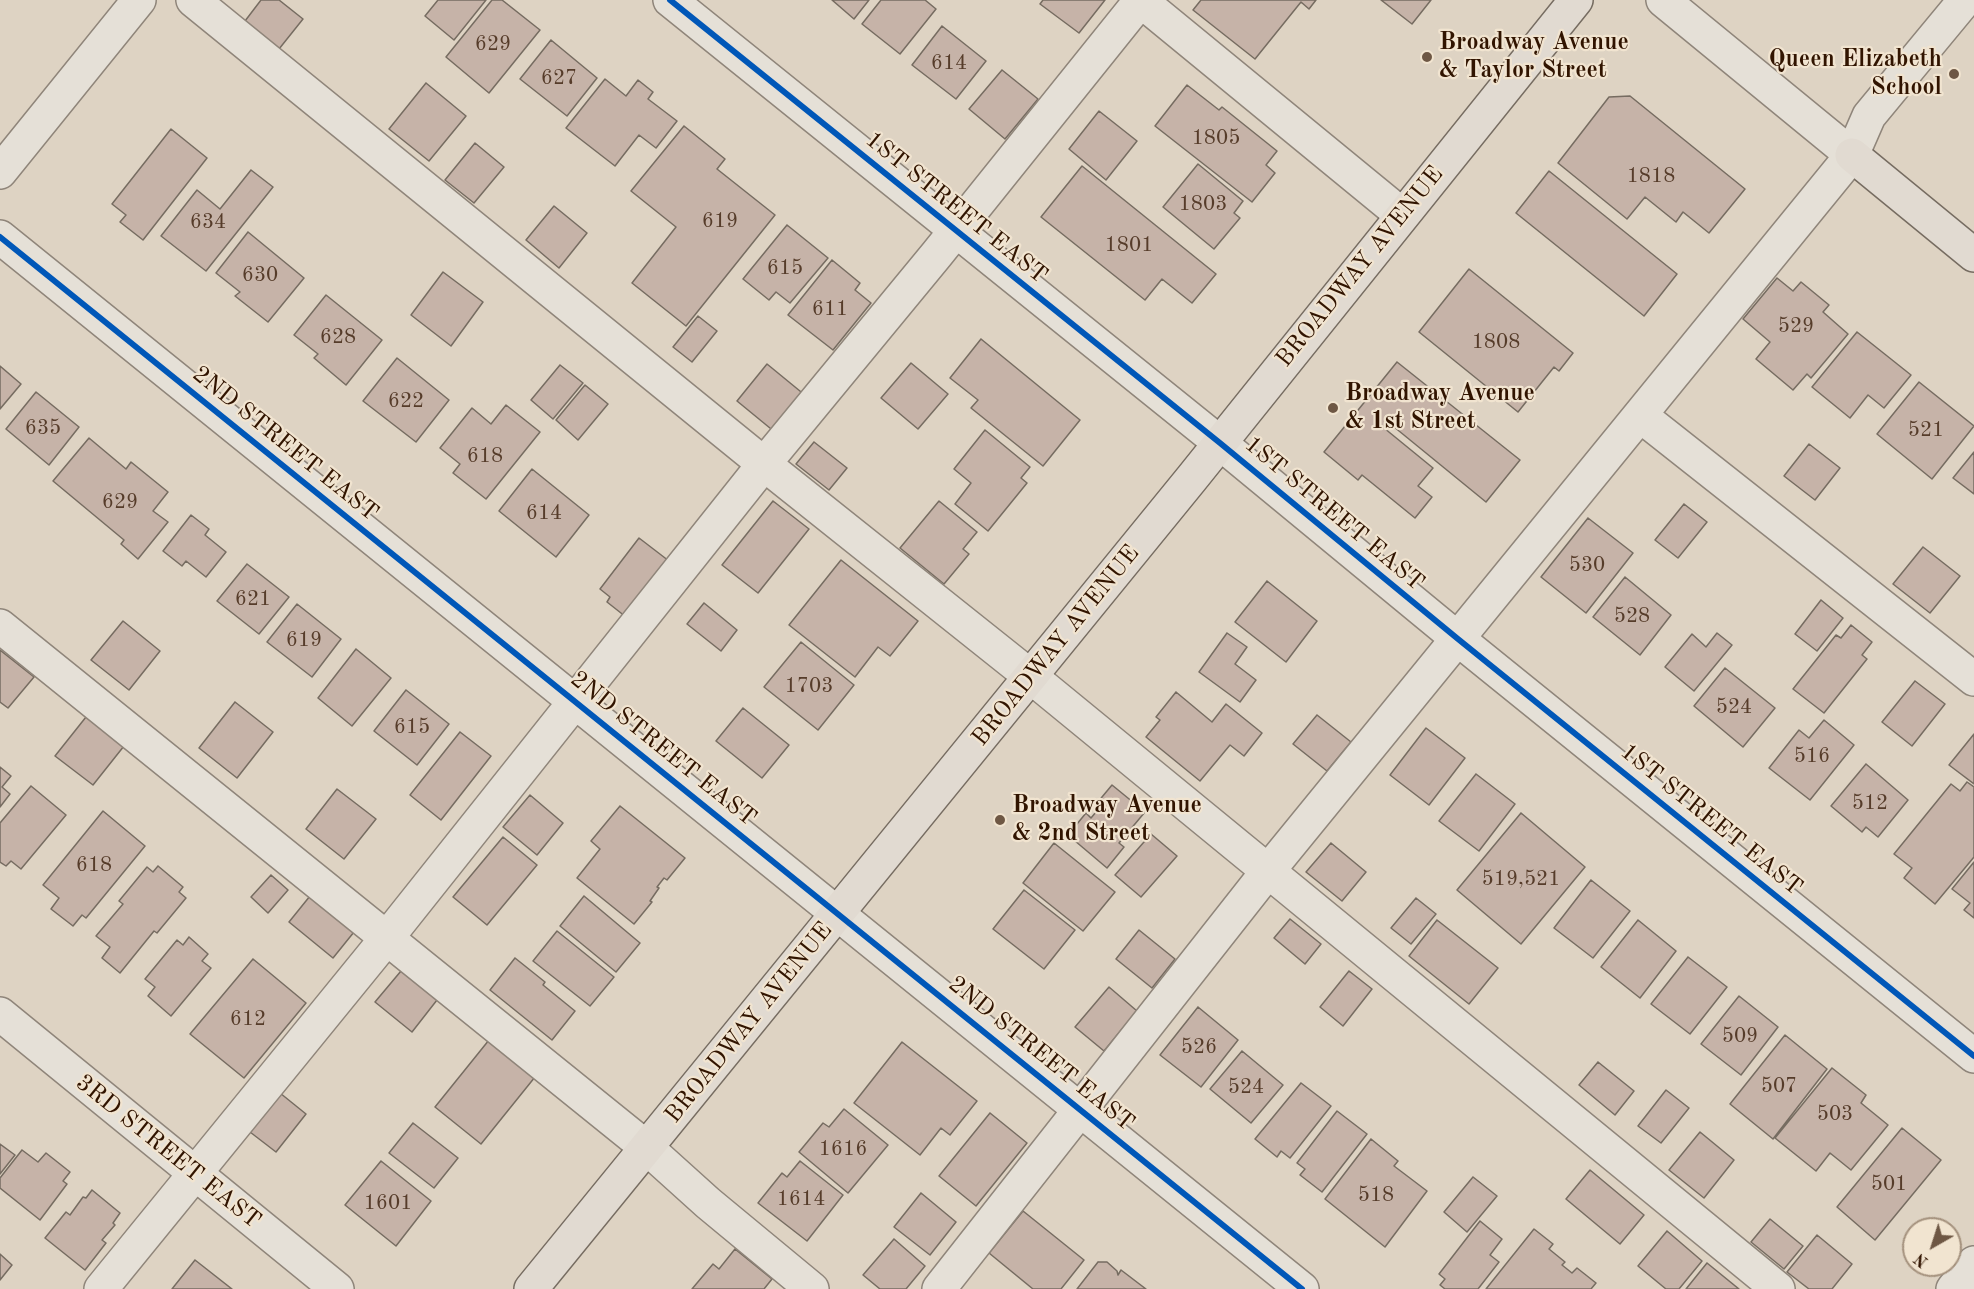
<!DOCTYPE html>
<style>
body{margin:0}
#map{position:relative;width:1974px;height:1289px;overflow:hidden;background:#ded3c3;font-family:"Old Standard TT",serif}
canvas{display:block}
.north{position:absolute;left:1902px;top:1217px;width:60px;height:60px;box-sizing:border-box;background:#f1e4d0;border:2px solid #a4917d;border-radius:50%;rotate:219deg;font-size:16px;font-weight:700;line-height:24px;text-align:center;color:#311400}
.north::after{content:'';display:block;margin:auto;width:21px;height:27px;background:#6e5744;clip-path:polygon(50% 0,100% 100%,50% 72%,0 100%)}
</style>
<div id="map">
<canvas width="1974" height="1289"></canvas>
<div class="north">N</div>
</div>
<script>
const c = document.querySelector('canvas').getContext('2d');
c.lineJoin = 'round';
function fill(path, color) { c.fillStyle = color; c.fill(path, 'evenodd'); }
const poly = rows => new Path2D(rows.map(r => 'M' + r).join(''));
function stroke(path, color, width, dash) { c.strokeStyle = color; c.lineWidth = width; c.lineCap = dash ? 'butt' : 'round'; c.setLineDash(dash || []); c.stroke(path); }
function write(font, color, halo, rows, align = 'center') {
  c.font = font + ' "Old Standard TT",serif'; c.lineWidth = 4.5; c.setLineDash([]); c.textBaseline = 'middle'; c.strokeStyle = halo; c.fillStyle = color; for (const [text, x, y, turn = 0] of rows) {
    c.save(); c.translate(x, y); c.rotate((+turn || 0) * Math.PI / 180); c.textAlign = isNaN(turn) ? turn : align; if (halo) c.strokeText(text, 0, 0); c.fillText(text, 0, 0); c.restore();
  }
}
const building = poly([
 [261,0,279,0,303,19,279,49,245,21,261,0],
 [438,0,486,0,454,40,425,16,438,0],
 [492,0,502,0,540,30,489,93,446,57,492,0],
 [832,0,869,0,854,19,832,0],
 [881,0,925,0,936,9,900,54,862,24,881,0],
 [1043,0,1105,0,1079,33,1040,4,1043,0],
 [1201,0,1316,0,1309,9,1301,2,1255,59,1193,10,1201,0],
 [1381,0,1431,0,1412,24,1381,0],
 [942,26,986,61,956,99,912,65,942,26],
 [551,40,597,78,567,116,520,79,551,40],
 [1002,70,1038,99,1005,139,969,109,1002,70],
 [605,79,626,96,638,80,653,92,648,99,677,121,656,148,639,135,615,166,566,128,605,79],
 [426,83,466,116,429,161,389,129,426,83],
 [1187,85,1219,110,1222,107,1277,151,1266,165,1275,173,1252,202,1155,126,1187,85],
 [1630,96,1745,189,1709,233,1683,212,1676,222,1645,197,1627,219,1558,163,1609,97,1630,96],
 [1099,111,1137,141,1106,180,1069,149,1099,111],
 [684,126,725,159,717,169,775,215,686,326,632,283,676,227,631,191,684,126],
 [171,129,207,158,143,240,120,222,126,215,112,204,171,129],
 [475,143,504,167,474,203,445,180,475,143],
 [1198,164,1243,201,1234,213,1240,218,1214,249,1163,207,1198,164],
 [1082,166,1216,274,1192,303,1162,279,1145,300,1041,217,1082,166],
 [251,170,273,187,206,271,161,236,197,190,220,209,251,170],
 [1549,171,1677,274,1644,316,1516,213,1549,171],
 [554,206,587,233,559,268,526,240,554,206],
 [787,225,828,258,790,303,776,292,769,300,743,279,787,225],
 [248,232,304,278,268,322,235,296,240,292,216,273,248,232],
 [832,260,860,283,855,290,871,303,833,350,788,315,832,260],
 [1469,269,1573,353,1559,371,1554,367,1518,412,1419,332,1469,269],
 [443,272,483,302,451,346,411,315,443,272],
 [1777,278,1793,291,1801,282,1829,305,1823,312,1848,334,1811,378,1807,374,1793,390,1756,359,1770,342,1743,319,1777,278],
 [326,295,382,340,346,385,314,358,318,354,294,335,326,295],
 [698,316,717,331,692,362,673,347,698,316],
 [1857,332,1911,375,1884,408,1868,395,1850,418,1812,387,1857,332],
 [981,339,1080,420,1043,466,971,408,978,400,950,378,981,339],
 [397,358,449,400,416,442,363,401,397,358],
 [1397,362,1520,460,1486,502,1388,422,1384,428,1433,468,1418,486,1432,497,1415,518,1362,475,1358,480,1324,452,1397,362],
 [911,363,948,394,918,429,881,398,911,363],
 [767,364,806,396,776,433,737,401,767,364],
 [560,365,583,383,553,419,531,400,560,365],
 [0,366,21,384,0,409,0,366],
 [1919,382,1974,426,1932,479,1877,434,1919,382],
 [585,385,608,404,578,440,556,420,585,385],
 [36,392,79,427,49,465,6,429,36,392],
 [506,405,540,432,486,499,453,473,460,464,440,448,472,408,491,424,506,405],
 [985,430,1030,467,1021,478,1027,483,988,531,955,504,971,483,954,469,985,430],
 [89,438,126,469,131,462,168,492,153,511,168,522,138,559,121,544,124,540,53,481,89,438],
 [814,442,847,468,829,490,796,464,814,442],
 [1809,444,1840,468,1815,500,1784,476,1809,444],
 [1974,452,1974,494,1953,478,1974,452],
 [532,469,589,515,556,557,499,511,532,469],
 [773,501,809,529,758,593,722,565,773,501],
 [939,501,977,532,963,549,969,554,944,584,900,548,939,501],
 [1684,504,1707,522,1678,558,1655,540,1684,504],
 [191,515,209,529,205,535,226,552,206,577,186,561,182,566,163,551,191,515],
 [1588,518,1633,553,1586,613,1541,577,1588,518],
 [639,538,669,561,626,617,607,602,610,597,600,589,639,538],
 [1923,547,1960,576,1930,613,1893,584,1923,547],
 [841,560,918,621,890,656,878,647,855,677,789,625,841,560],
 [247,564,289,597,259,634,217,601,247,564],
 [1625,577,1671,615,1640,655,1593,617,1625,577],
 [1267,581,1317,621,1286,662,1235,622,1267,581],
 [1821,600,1843,618,1817,651,1795,634,1821,600],
 [704,603,737,630,721,651,687,624,704,603],
 [297,604,341,639,312,677,267,642,297,604],
 [123,621,160,651,129,690,91,660,123,621],
 [1851,625,1872,642,1862,655,1867,659,1824,713,1793,689,1836,635,1841,638,1851,625],
 [1227,633,1247,647,1235,664,1256,680,1240,702,1199,672,1227,633],
 [1717,633,1732,645,1694,691,1665,667,1692,634,1706,647,1717,633],
 [801,642,854,685,818,730,764,687,801,642],
 [356,649,391,678,352,726,318,698,356,649],
 [0,650,34,677,8,708,0,702,0,650],
 [1725,668,1775,708,1743,747,1694,706,1725,668],
 [1915,681,1945,704,1912,746,1882,722,1915,681],
 [406,690,449,724,417,765,374,731,406,690],
 [1176,692,1212,722,1226,704,1262,733,1244,756,1230,745,1200,781,1146,737,1160,720,1156,717,1176,692],
 [235,702,273,732,237,778,199,748,235,702],
 [743,708,789,745,762,778,716,741,743,708],
 [1317,715,1351,742,1327,771,1293,744,1317,715],
 [86,717,124,746,93,785,55,756,86,717],
 [1824,720,1854,745,1810,800,1769,768,1799,730,1809,738,1824,720],
 [1426,728,1465,758,1429,805,1390,775,1426,728],
 [460,732,491,756,441,820,410,795,460,732],
 [1974,734,1974,784,1949,765,1974,734],
 [1866,764,1908,800,1878,837,1866,827,1862,832,1831,806,1866,764],
 [0,767,11,776,2,787,10,794,0,807,0,767],
 [1476,774,1515,804,1479,851,1439,821,1476,774],
 [1967,782,1974,787,1974,857,1935,904,1904,878,1912,868,1894,854,1951,784,1960,791,1967,782],
 [1112,785,1145,812,1119,843,1124,847,1107,868,1068,835,1086,813,1091,818,1101,806,1097,803,1112,785],
 [31,786,66,815,21,869,11,861,6,866,0,862,0,823,31,786],
 [337,789,376,819,344,859,306,829,337,789],
 [530,795,563,823,537,855,503,827,530,795],
 [620,806,685,858,667,880,664,878,657,887,659,888,650,901,652,902,634,924,577,878,600,849,591,841,620,806],
 [103,811,145,846,86,918,82,915,73,926,51,909,59,898,43,885,103,811],
 [1521,813,1585,867,1521,944,1457,890,1521,813],
 [1151,834,1177,856,1141,897,1115,875,1151,834],
 [503,837,537,865,487,925,453,897,503,837],
 [1054,843,1115,892,1083,931,1023,883,1054,843],
 [1331,843,1366,872,1342,901,1306,872,1331,843],
 [1974,862,1974,918,1964,910,1970,903,1952,889,1974,862],
 [158,866,183,887,179,892,186,898,157,933,154,931,120,973,102,958,110,947,96,936,123,904,119,901,147,867,153,872,158,866],
 [271,875,288,890,268,913,251,897,271,875],
 [1591,880,1630,911,1593,958,1554,928,1591,880],
 [1024,890,1075,930,1044,969,993,929,1024,890],
 [310,896,354,932,333,958,289,922,310,896],
 [584,896,640,943,616,972,560,926,584,896],
 [1416,898,1436,914,1411,944,1391,928,1416,898],
 [1290,919,1321,944,1305,964,1274,938,1290,919],
 [1437,920,1498,968,1469,1004,1409,956,1437,920],
 [1638,920,1676,951,1640,998,1601,967,1638,920],
 [1139,930,1175,959,1152,988,1116,959,1139,930],
 [557,931,614,977,590,1006,533,961,557,931],
 [189,937,208,954,202,961,211,968,171,1016,148,996,155,987,145,979,177,940,183,945,189,937],
 [1688,957,1727,987,1690,1034,1651,1004,1688,957],
 [515,958,545,982,543,985,575,1011,552,1040,490,990,515,958],
 [253,959,306,1003,244,1078,190,1034,253,959],
 [401,971,437,1000,412,1032,375,1002,401,971],
 [1349,971,1372,989,1343,1026,1320,1007,1349,971],
 [1109,987,1137,1011,1104,1051,1075,1027,1109,987],
 [1739,996,1778,1027,1741,1075,1701,1044,1739,996],
 [1198,1007,1238,1040,1201,1087,1160,1055,1198,1007],
 [1785,1035,1827,1069,1773,1139,1730,1104,1785,1035],
 [489,1040,535,1077,481,1144,435,1107,489,1040],
 [902,1042,977,1101,950,1135,941,1128,920,1155,854,1103,902,1042],
 [1242,1051,1283,1085,1251,1123,1210,1089,1242,1051],
 [1598,1062,1634,1091,1615,1115,1579,1085,1598,1062],
 [1832,1068,1866,1095,1861,1103,1888,1125,1851,1170,1830,1153,1816,1171,1775,1138,1832,1068],
 [1301,1083,1331,1106,1290,1158,1281,1151,1277,1157,1255,1139,1301,1083],
 [1666,1090,1689,1108,1661,1143,1638,1126,1666,1090],
 [280,1093,306,1114,276,1152,250,1132,280,1093],
 [844,1109,888,1145,848,1193,799,1152,823,1123,829,1127,844,1109],
 [1337,1111,1367,1134,1322,1192,1300,1175,1305,1169,1297,1163,1337,1111],
 [990,1113,1027,1143,976,1206,939,1176,990,1113],
 [413,1123,458,1158,434,1188,389,1153,413,1123],
 [1902,1128,1941,1160,1875,1240,1837,1207,1902,1128],
 [1700,1132,1734,1160,1704,1198,1669,1170,1700,1132],
 [1371,1139,1398,1161,1394,1166,1427,1191,1385,1247,1325,1199,1371,1139],
 [0,1144,15,1155,0,1174,0,1144],
 [22,1150,38,1162,46,1153,70,1172,63,1181,67,1184,40,1220,0,1188,0,1178,22,1150],
 [381,1161,431,1201,396,1246,345,1205,381,1161],
 [800,1161,843,1195,807,1241,758,1203,782,1173,787,1177,800,1161],
 [1590,1170,1644,1215,1620,1244,1566,1199,1590,1170],
 [1473,1177,1497,1196,1467,1232,1444,1212,1473,1177],
 [92,1190,120,1213,113,1223,115,1225,102,1240,106,1243,85,1270,45,1238,66,1212,70,1215,83,1197,86,1198,92,1190],
 [921,1193,956,1222,930,1255,894,1227,921,1193],
 [1023,1211,1084,1260,1061,1289,1033,1289,989,1253,1023,1211],
 [1770,1219,1803,1246,1784,1269,1751,1242,1770,1219],
 [1480,1221,1502,1239,1490,1255,1499,1262,1478,1289,1445,1289,1440,1285,1445,1279,1439,1274,1480,1221],
 [1534,1229,1553,1244,1549,1249,1565,1262,1562,1265,1572,1273,1577,1268,1596,1283,1591,1289,1486,1289,1534,1229],
 [1667,1231,1702,1261,1679,1289,1666,1289,1638,1266,1667,1231],
 [1817,1235,1852,1264,1832,1289,1809,1289,1787,1272,1817,1235],
 [894,1239,925,1266,906,1289,880,1289,863,1275,894,1239],
 [735,1249,772,1279,764,1289,692,1289,713,1264,719,1269,735,1249],
 [0,1254,12,1265,0,1280,0,1254],
 [195,1260,232,1289,172,1289,195,1260],
 [1098,1262,1107,1262,1117,1271,1118,1275,1121,1270,1146,1289,1077,1289,1098,1262],
 [1707,1263,1739,1289,1686,1289,1707,1263]
]);
fill(building, '#c6b3a8');
stroke(building, '#766c61', 1.5);
const minor = poly([
 [193,0,764,464,1030,676,1778,1289],
 [670,0,1220,443,1458,639,1974,1056],
 [1140,0,1402,215],
 [1663,0,1852,155],
 [0,172,139,0],
 [0,237,1302,1289],
 [1641,416,1974,679],
 [0,626,647,1148,708,1203,812,1289],
 [0,1014,337,1289],
 [101,1289,386,939,764,464,937,254,1141,0],
 [939,1289,1268,871,1852,155,1869,116,1965,0],
 [1953,1289,1974,1263]
]);
const major = poly([
 [1852,155,1974,255],
 [531,1289,1192,478,1576,0]
]);
stroke(minor, '#8f857a', 36);
stroke(major, '#766c61', 36);
stroke(minor, '#e5e0d7', 33);
stroke(major, '#e1dad1', 33);
stroke(poly([
 [670,0,1220,443,1458,639,1974,1056],
 [0,237,1302,1289]
]), '#0057b8', 6);
for (const [x, y, r, color] of [
 [1427,57,6,"#6e5744"],
 [1954,74,6,"#6e5744"],
 [1333,408,6,"#6e5744"],
 [1000,820,6,"#6e5744"]
]) { const dot = new Path2D(); dot.arc(x, y, r, 0, 2 * Math.PI); c.fillStyle = color; c.fill(dot); stroke(dot, '#f1e4d0', 2); }
write('21px', '#563c2a', null, [
 ["629",493,44],
 ["614",949,63],
 ["627",559,78],
 ["1805",1216,138],
 ["1818",1651,176],
 ["1803",1203,204],
 ["619",720,221],
 ["634",208,222],
 ["1801",1129,245],
 ["615",785,268],
 ["630",260,275],
 ["611",830,309],
 ["529",1796,326],
 ["628",338,337],
 ["1808",1496,342],
 ["622",406,401],
 ["635",43,428],
 ["521",1926,430],
 ["618",485,456],
 ["629",120,502],
 ["614",544,513],
 ["530",1587,565],
 ["621",253,599],
 ["528",1632,616],
 ["619",304,640],
 ["1703",809,686],
 ["524",1734,707],
 ["615",412,727],
 ["516",1812,756],
 ["512",1870,803],
 ["618",94,865],
 ["519,521",1521,879],
 ["612",248,1019],
 ["509",1740,1036],
 ["526",1199,1047],
 ["507",1779,1086],
 ["524",1246,1087],
 ["503",1835,1114],
 ["1616",843,1149],
 ["501",1889,1184],
 ["518",1376,1195],
 ["1614",801,1199],
 ["1601",388,1203]
]);
write('bold 24px', '#311400', '#f1e4d0', [
 ["Broadway Avenue",1439,43],
 ["& Taylor Street",1439,71],
 ["Queen Elizabeth",1942,60,"right"],
 ["School",1942,88,"right"],
 ["Broadway Avenue",1345,394],
 ["& 1st Street",1345,422],
 ["Broadway Avenue",1012,806],
 ["& 2nd Street",1012,834]
], 'left');
write('24px', '#311400', '#f1e4d0', [
 ["1ST STREET EAST",956,208,39],
 ["BROADWAY AVENUE",1360,267,-51],
 ["2ND STREET EAST",285,444,39],
 ["1ST STREET EAST",1334,514,40],
 ["BROADWAY AVENUE",1056,646,-51],
 ["2ND STREET EAST",663,749,39],
 ["1ST STREET EAST",1711,820,39],
 ["BROADWAY AVENUE",749,1023,-51],
 ["2ND STREET EAST",1041,1054,39],
 ["3RD STREET EAST",168,1152,39]
]);
</script>
